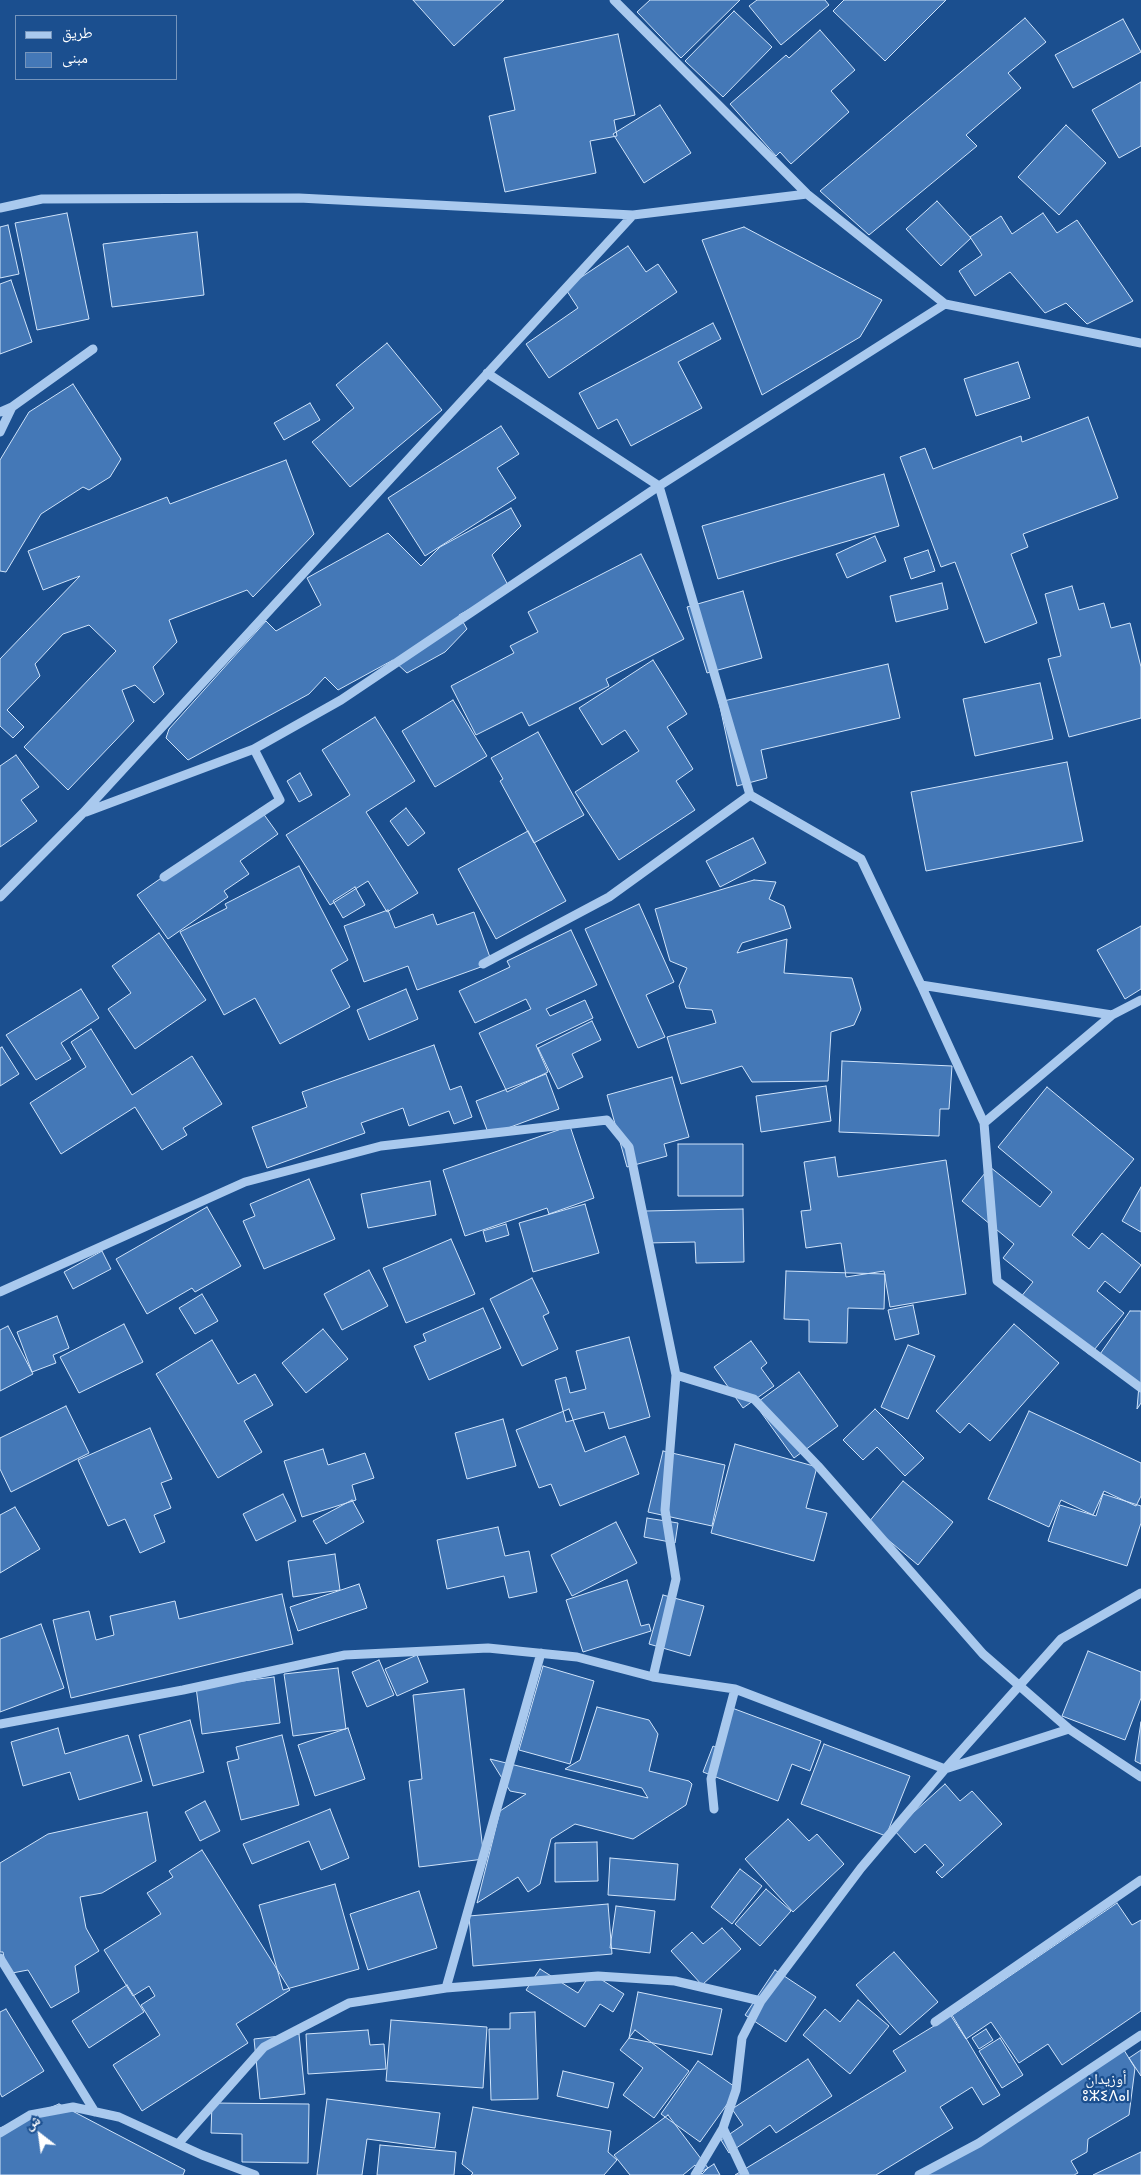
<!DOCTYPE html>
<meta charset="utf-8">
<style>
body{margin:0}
#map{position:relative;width:1141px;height:2175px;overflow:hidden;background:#1b4f8f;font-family:Quicksand,"Noto Naskh Arabic",sans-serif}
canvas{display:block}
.legend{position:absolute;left:15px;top:15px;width:162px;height:65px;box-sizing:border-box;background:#1b4f8f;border:1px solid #7695bc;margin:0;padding:6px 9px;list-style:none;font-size:15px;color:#fff}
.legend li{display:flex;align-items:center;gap:10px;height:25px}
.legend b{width:25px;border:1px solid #7695bc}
.north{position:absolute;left:15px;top:2110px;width:50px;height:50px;-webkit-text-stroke:4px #1b4f8f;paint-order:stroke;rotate:330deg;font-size:14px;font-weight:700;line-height:20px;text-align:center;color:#fff}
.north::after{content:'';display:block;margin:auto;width:18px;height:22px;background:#fff;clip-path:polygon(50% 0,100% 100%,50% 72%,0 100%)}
</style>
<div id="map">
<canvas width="1141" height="2175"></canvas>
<ul class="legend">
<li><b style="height:6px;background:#a9c9ee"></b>طريق</li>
<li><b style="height:14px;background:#4478b7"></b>مبنى</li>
</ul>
<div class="north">ش</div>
</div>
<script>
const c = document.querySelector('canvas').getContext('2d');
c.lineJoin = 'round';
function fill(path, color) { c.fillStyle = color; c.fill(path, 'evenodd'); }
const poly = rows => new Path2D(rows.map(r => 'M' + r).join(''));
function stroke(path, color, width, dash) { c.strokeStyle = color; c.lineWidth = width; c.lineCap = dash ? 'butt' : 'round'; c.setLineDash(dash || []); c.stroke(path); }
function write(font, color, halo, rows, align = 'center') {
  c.font = font + ' Quicksand,"Noto Naskh Arabic","Noto Sans Tifinagh",sans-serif'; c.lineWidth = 4.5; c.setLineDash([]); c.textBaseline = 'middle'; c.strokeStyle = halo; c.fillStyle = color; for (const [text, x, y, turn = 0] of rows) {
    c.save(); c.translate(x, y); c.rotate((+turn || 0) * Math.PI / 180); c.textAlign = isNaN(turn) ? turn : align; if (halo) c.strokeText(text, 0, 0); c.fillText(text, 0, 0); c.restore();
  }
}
const building = poly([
 [413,0,504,0,454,46,413,0],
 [650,0,740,0,681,58,637,12,650,0],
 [757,0,825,0,829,5,781,45,749,6,757,0],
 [844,0,946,0,885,61,833,11,844,0],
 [734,11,772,47,723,97,685,61,734,11],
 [1025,18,1046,42,1008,73,1021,88,966,135,977,146,869,235,820,191,1025,18],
 [1123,19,1141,52,1073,88,1055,55,1123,19],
 [820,30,855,70,831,91,849,112,791,164,780,152,776,156,730,104,786,55,789,58,820,30],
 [618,34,635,115,614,120,617,136,590,141,596,173,505,192,489,116,515,110,504,58,618,34],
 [1141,82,1141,146,1119,158,1092,110,1141,82],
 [660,105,691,153,644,183,613,134,660,105],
 [1066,125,1106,163,1059,215,1018,177,1066,125],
 [937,201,971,238,941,266,906,229,937,201],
 [67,213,89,319,37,330,15,223,67,213],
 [1043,213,1057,233,1077,220,1133,301,1087,324,1066,303,1045,313,1010,272,975,296,959,271,982,255,970,237,1001,216,1012,234,1043,213],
 [8,225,19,274,0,278,0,227,8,225],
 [744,227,882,300,860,337,762,395,702,240,744,227],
 [197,232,204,295,112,307,103,244,197,232],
 [628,246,646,272,658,264,677,292,549,378,526,344,578,308,565,288,628,246],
 [11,280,32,342,0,354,0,284,11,280],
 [713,323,721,339,678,362,702,408,631,446,617,419,598,429,579,393,713,323],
 [387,343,442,410,350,487,312,442,354,408,336,385,387,343],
 [1018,362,1030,398,976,416,964,379,1018,362],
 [73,384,121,459,110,477,89,490,83,487,41,514,6,572,0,571,0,460,29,412,73,384],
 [310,403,320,420,284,440,274,423,310,403],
 [1088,417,1118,498,1023,534,1028,547,1011,554,1037,623,985,643,955,562,941,567,900,457,925,448,933,469,1021,436,1022,442,1088,417],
 [501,426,519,454,497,468,516,498,425,556,388,498,501,426],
 [286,460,314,534,253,597,247,590,169,620,177,642,153,667,164,694,154,703,135,685,122,690,134,721,68,790,24,747,116,651,89,625,63,634,35,664,40,676,7,710,24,727,13,738,0,726,0,659,80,576,43,590,28,551,167,497,170,504,286,460],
 [884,474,899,526,718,579,702,526,884,474],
 [511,508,521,526,492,555,509,587,459,615,467,629,445,652,407,673,393,660,338,690,325,677,309,694,188,760,166,738,169,729,266,621,276,631,321,605,307,578,388,533,421,566,440,547,511,508],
 [875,536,886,561,847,578,836,554,875,536],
 [928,550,935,571,911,579,904,558,928,550],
 [641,554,684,639,606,679,609,686,529,726,522,712,476,735,451,686,514,653,510,646,538,632,528,612,641,554],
 [942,583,948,609,896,622,890,596,942,583],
 [1072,586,1079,610,1104,603,1111,628,1130,623,1141,667,1141,718,1069,737,1048,659,1061,656,1045,594,1072,586],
 [743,591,762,658,707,673,687,607,743,591],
 [653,660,687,714,667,727,693,769,676,781,695,810,619,860,575,792,639,751,625,730,602,745,579,708,653,660],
 [888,664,900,718,761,750,767,778,737,786,719,702,888,664],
 [1040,683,1053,739,975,756,963,699,1040,683],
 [453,700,487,756,435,787,402,731,453,700],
 [375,717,415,781,366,812,418,893,387,912,368,881,330,905,286,835,350,795,322,750,375,717],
 [538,732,584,815,534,843,500,781,503,779,491,758,538,732],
 [16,755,39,787,21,800,37,821,0,847,0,766,16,755],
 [1067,762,1083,841,926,871,911,792,1067,762],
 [300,773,312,795,299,802,287,781,300,773],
 [406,808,425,833,408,846,390,821,406,808],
 [260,809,278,834,240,861,249,874,224,891,228,897,168,939,137,895,260,809],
 [528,831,566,901,496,939,458,869,528,831],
 [753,838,766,863,720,887,706,861,753,838],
 [299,866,348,960,331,970,350,1007,280,1044,255,998,224,1015,180,932,227,908,225,904,299,866],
 [754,880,776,882,769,899,784,906,791,928,742,943,737,953,787,939,784,973,852,978,861,1009,854,1025,831,1032,828,1081,752,1082,742,1066,681,1084,667,1037,716,1023,712,1010,686,1008,679,986,687,968,670,961,655,909,754,880],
 [355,887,365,905,343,918,333,901,355,887],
 [639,904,674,982,646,995,665,1037,638,1048,585,929,639,904],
 [388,910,395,928,433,914,437,925,474,912,492,963,417,990,408,966,364,982,344,926,388,910],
 [1141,926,1141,989,1125,999,1097,950,1141,926],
 [571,930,597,985,546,1009,550,1016,585,1000,593,1018,536,1045,548,1072,507,1092,479,1033,531,1009,526,999,475,1023,459,991,510,967,507,961,571,930],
 [159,933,206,1000,135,1049,108,1009,131,993,112,966,159,933],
 [81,989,99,1018,61,1043,71,1059,36,1080,6,1035,81,989],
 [406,989,418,1019,369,1040,357,1010,406,989],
 [592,1021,601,1040,572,1054,583,1077,558,1089,538,1048,592,1021],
 [91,1029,132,1095,192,1056,222,1104,183,1128,187,1135,162,1150,135,1107,61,1154,30,1103,86,1067,71,1042,91,1029],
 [434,1045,450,1090,461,1086,472,1117,454,1124,449,1111,409,1126,403,1108,361,1123,365,1133,267,1168,252,1127,307,1107,302,1092,434,1045],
 [2,1047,19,1074,0,1086,0,1048,2,1047],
 [842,1061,952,1066,949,1109,940,1109,939,1136,839,1132,842,1061],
 [546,1074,559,1109,489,1135,476,1101,546,1074],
 [672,1077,689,1137,664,1144,667,1156,627,1167,607,1095,672,1077],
 [826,1086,831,1121,761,1132,756,1096,826,1086],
 [1047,1087,1134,1159,1072,1235,1089,1249,1102,1233,1141,1265,1120,1293,1105,1281,1097,1291,1124,1313,1090,1355,1020,1298,1033,1282,1003,1258,1014,1244,962,1201,990,1167,1040,1207,1052,1192,998,1147,1047,1087],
 [570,1126,594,1198,549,1214,547,1208,465,1236,443,1170,570,1126],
 [678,1144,743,1144,743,1196,678,1196,678,1144],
 [835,1157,838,1177,946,1160,966,1294,890,1307,884,1271,846,1277,841,1243,806,1248,801,1211,811,1210,804,1162,835,1157],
 [309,1179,335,1239,264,1269,243,1221,255,1216,250,1204,309,1179],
 [430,1181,436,1215,368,1228,361,1194,430,1181],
 [1141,1187,1141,1232,1122,1221,1141,1187],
 [585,1204,599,1253,533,1272,519,1223,585,1204],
 [207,1207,241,1266,195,1292,192,1288,147,1314,116,1259,207,1207],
 [743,1209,744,1262,696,1263,695,1242,646,1243,645,1211,743,1209],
 [506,1224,509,1235,486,1242,483,1231,506,1224],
 [451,1239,475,1294,406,1323,383,1268,451,1239],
 [102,1251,111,1269,73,1289,64,1272,102,1251],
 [369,1270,388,1306,342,1330,324,1294,369,1270],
 [786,1271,885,1274,884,1309,848,1308,847,1343,809,1342,809,1320,784,1319,786,1271],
 [532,1278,549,1313,543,1316,558,1349,522,1366,490,1299,532,1278],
 [202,1294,218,1321,195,1334,179,1308,202,1294],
 [913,1305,919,1334,895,1340,888,1310,913,1305],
 [483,1308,501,1348,429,1380,414,1346,426,1341,423,1334,483,1308],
 [1130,1311,1141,1311,1141,1403,1137,1409,1139,1385,1098,1357,1130,1311],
 [57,1316,69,1348,53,1355,56,1363,32,1372,17,1332,57,1316],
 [124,1324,143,1362,79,1393,60,1357,124,1324],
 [1014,1324,1059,1363,990,1441,969,1423,960,1433,936,1411,1014,1324],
 [8,1326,33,1374,0,1391,0,1330,8,1326],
 [323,1329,348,1359,306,1393,282,1363,323,1329],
 [629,1337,650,1417,609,1429,604,1412,566,1422,555,1380,566,1377,570,1393,586,1389,576,1351,629,1337],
 [212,1340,238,1384,255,1374,273,1405,244,1421,262,1452,218,1478,156,1374,212,1340],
 [751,1341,767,1363,761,1368,774,1386,743,1408,714,1367,751,1341],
 [908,1345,935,1356,908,1419,881,1407,908,1345],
 [799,1372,838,1426,794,1458,755,1404,799,1372],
 [66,1406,89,1453,11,1492,0,1469,0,1438,66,1406],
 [569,1409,585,1452,625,1436,639,1474,560,1506,551,1484,539,1488,516,1430,569,1409],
 [875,1409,924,1458,905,1476,877,1447,863,1460,843,1440,875,1409],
 [1029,1411,1141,1463,1141,1496,1136,1506,1104,1491,1093,1515,1061,1500,1049,1527,988,1499,1029,1411],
 [503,1419,516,1466,467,1479,455,1433,503,1419],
 [150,1428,172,1479,161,1483,171,1508,154,1515,165,1542,140,1553,125,1519,108,1526,78,1460,150,1428],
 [735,1444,817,1467,806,1508,827,1513,814,1561,711,1533,735,1444],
 [323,1449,328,1465,365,1453,374,1478,352,1485,356,1500,302,1517,284,1461,323,1449],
 [663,1451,725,1465,712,1526,648,1512,663,1451],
 [903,1481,953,1522,918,1565,868,1523,903,1481],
 [283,1494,296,1521,256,1541,243,1514,283,1494],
 [1103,1494,1141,1506,1141,1523,1127,1566,1048,1541,1060,1505,1096,1516,1103,1494],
 [352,1500,364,1522,326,1544,313,1521,352,1500],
 [15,1507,40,1549,0,1573,0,1515,15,1507],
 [647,1518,678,1523,675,1543,644,1537,647,1518],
 [616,1522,637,1563,572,1596,551,1555,616,1522],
 [498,1527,505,1556,529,1551,537,1592,509,1598,504,1576,447,1589,437,1540,498,1527],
 [335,1554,340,1590,293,1597,288,1561,335,1554],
 [627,1580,641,1626,649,1624,651,1631,583,1652,566,1600,627,1580],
 [359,1584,367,1608,298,1631,290,1607,359,1584],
 [282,1594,293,1644,71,1698,53,1620,89,1611,96,1640,114,1635,110,1616,175,1601,179,1619,282,1594],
 [663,1595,704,1606,690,1656,649,1644,663,1595],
 [41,1624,64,1688,0,1712,0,1639,41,1624],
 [1088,1651,1141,1672,1141,1698,1125,1740,1062,1716,1088,1651],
 [417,1655,428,1682,397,1696,385,1669,417,1655],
 [379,1660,394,1695,367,1707,352,1672,379,1660],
 [543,1666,594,1681,570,1764,519,1750,543,1666],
 [338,1668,346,1729,293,1736,284,1674,338,1668],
 [274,1677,280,1723,202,1734,196,1687,274,1677],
 [464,1689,484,1859,419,1867,409,1781,422,1779,413,1695,464,1689],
 [597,1707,649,1720,658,1734,649,1771,689,1781,692,1784,686,1805,633,1839,575,1824,551,1839,540,1884,528,1892,518,1877,477,1903,500,1811,526,1794,510,1791,490,1759,648,1798,642,1788,565,1769,580,1760,597,1707],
 [732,1708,821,1741,810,1771,792,1764,778,1801,703,1772,713,1746,717,1748,732,1708],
 [190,1720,204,1772,153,1786,139,1735,190,1720],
 [1141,1722,1141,1764,1135,1761,1141,1722],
 [58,1728,65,1754,128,1735,142,1781,79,1800,70,1772,23,1786,11,1742,58,1728],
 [348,1728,365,1779,315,1796,298,1745,348,1728],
 [282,1735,299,1805,241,1820,227,1762,239,1759,236,1747,282,1735],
 [824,1744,910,1776,886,1836,801,1804,824,1744],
 [945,1784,960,1801,972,1791,1002,1824,942,1878,936,1872,944,1865,925,1844,915,1853,894,1830,945,1784],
 [205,1801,220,1831,200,1841,185,1812,205,1801],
 [330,1809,349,1858,321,1870,309,1841,252,1864,243,1844,330,1809],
 [147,1812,156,1861,102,1893,80,1897,86,1928,99,1951,75,1966,79,1992,51,2008,28,1970,7,1974,3,1952,0,1952,0,1863,48,1834,147,1812],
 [788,1819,809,1841,817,1834,844,1864,793,1912,745,1859,788,1819],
 [597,1842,598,1881,555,1882,555,1843,597,1842],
 [202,1850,290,1990,236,2024,248,2043,142,2111,113,2065,160,2035,141,2005,155,1996,149,1986,133,1996,104,1950,161,1914,147,1893,173,1877,169,1871,202,1850],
 [610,1858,678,1864,675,1900,608,1895,610,1858],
 [740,1869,762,1886,732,1924,711,1907,740,1869],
 [335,1884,359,1969,283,1990,259,1905,335,1884],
 [766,1889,791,1911,760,1946,735,1924,766,1889],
 [419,1891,437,1948,368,1970,350,1914,419,1891],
 [1117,1903,1132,1925,1141,1920,1141,2011,1062,2065,1048,2044,1019,2063,991,2022,966,2039,951,2016,1117,1903],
 [608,1904,612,1954,473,1966,469,1916,608,1904],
 [616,1906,655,1911,650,1953,610,1948,616,1906],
 [722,1928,741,1949,702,1985,671,1951,692,1932,703,1944,722,1928],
 [894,1952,938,2002,900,2035,856,1985,894,1952],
 [540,1969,578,1993,591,1973,624,1994,613,2012,600,2004,585,2027,526,1990,540,1969],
 [775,1970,816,1997,786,2042,745,2015,775,1970],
 [127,1985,144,2012,89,2048,72,2021,127,1985],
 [638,1992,722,2009,712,2055,629,2038,638,1992],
 [858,2000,889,2026,850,2074,803,2035,825,2009,840,2022,858,2000],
 [6,2009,44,2071,2,2097,0,2093,0,2012,6,2009],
 [535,2012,538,2099,491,2100,489,2029,510,2029,510,2013,535,2012],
 [952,2015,1000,2095,983,2105,972,2087,940,2107,953,2128,876,2175,735,2175,906,2071,893,2051,952,2015],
 [391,2020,487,2027,483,2088,386,2081,391,2020],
 [986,2029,993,2040,979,2049,972,2038,986,2029],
 [368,2030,370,2045,384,2044,386,2069,308,2074,306,2034,368,2030],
 [635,2030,689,2071,654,2118,623,2095,643,2068,620,2050,635,2030],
 [299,2034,305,2094,260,2099,254,2039,299,2034],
 [1000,2038,1023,2075,1002,2088,979,2051,1000,2038],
 [1124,2050,1135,2068,1129,2115,1088,2139,1087,2152,1071,2161,1078,2173,1074,2175,920,2175,1124,2050],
 [1141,2050,1141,2076,1129,2058,1141,2050],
 [808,2059,832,2096,776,2133,770,2125,729,2153,721,2140,743,2125,732,2109,808,2059],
 [698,2061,738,2089,700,2142,661,2114,698,2061],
 [563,2071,614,2083,608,2108,557,2096,563,2071],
 [327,2099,440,2113,435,2148,367,2139,362,2175,317,2175,327,2099],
 [212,2103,309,2104,308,2163,242,2162,242,2134,211,2133,212,2103],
 [59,2104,185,2170,183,2175,0,2175,0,2128,59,2104],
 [473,2107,611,2131,608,2152,617,2160,604,2175,471,2175,473,2173,462,2164,473,2107],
 [668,2115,708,2168,702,2174,695,2165,683,2175,630,2175,614,2155,668,2115],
 [380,2145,456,2152,454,2175,377,2175,380,2145],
 [1141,2152,1141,2175,1093,2175,1141,2152],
 [714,2164,720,2175,697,2175,714,2164]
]);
fill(building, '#4478b7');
stroke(building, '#cfe3fa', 1);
stroke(poly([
 [614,0,807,194,945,304,1141,343],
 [0,208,42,199,299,198,633,215],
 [487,373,659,486,750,795,861,859,921,985,1112,1015,1141,1000],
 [0,412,12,407,93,349],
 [0,432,12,407],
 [86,812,254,749,341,700,659,486,945,304],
 [164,877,280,800,254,749],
 [0,897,83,813,633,215,807,194],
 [483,964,609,897,750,795],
 [921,985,984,1123,997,1281,1141,1388],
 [984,1123,1112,1015],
 [0,1292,245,1182,381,1146,607,1120,629,1147,676,1375,665,1510,676,1579,653,1677],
 [676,1375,754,1399,818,1466,983,1654,1069,1729,1141,1777],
 [0,1724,183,1690,345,1655,488,1648,577,1657,653,1677,735,1689,945,1769,1069,1729],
 [714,1809,711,1779,735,1689],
 [0,1958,95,2112],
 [446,1988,541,1653],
 [935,2022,1141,1880],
 [723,2128,745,2175],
 [0,2133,30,2115,73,2107,119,2117,202,2155,255,2175],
 [178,2144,264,2047,349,2003,446,1988,598,1976,675,1981,761,2001],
 [695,2175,723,2128,736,2090,742,2038,761,2001,861,1868,945,1769,1061,1639,1141,1593],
 [919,2175,979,2143,1141,2035]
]), '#a9c9ee', 9);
write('15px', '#fff', '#1b4f8f', [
 ["أوزيدان",1106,2079],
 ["ⵓⵣⵉⴷⴰⵏ",1106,2096]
]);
</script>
